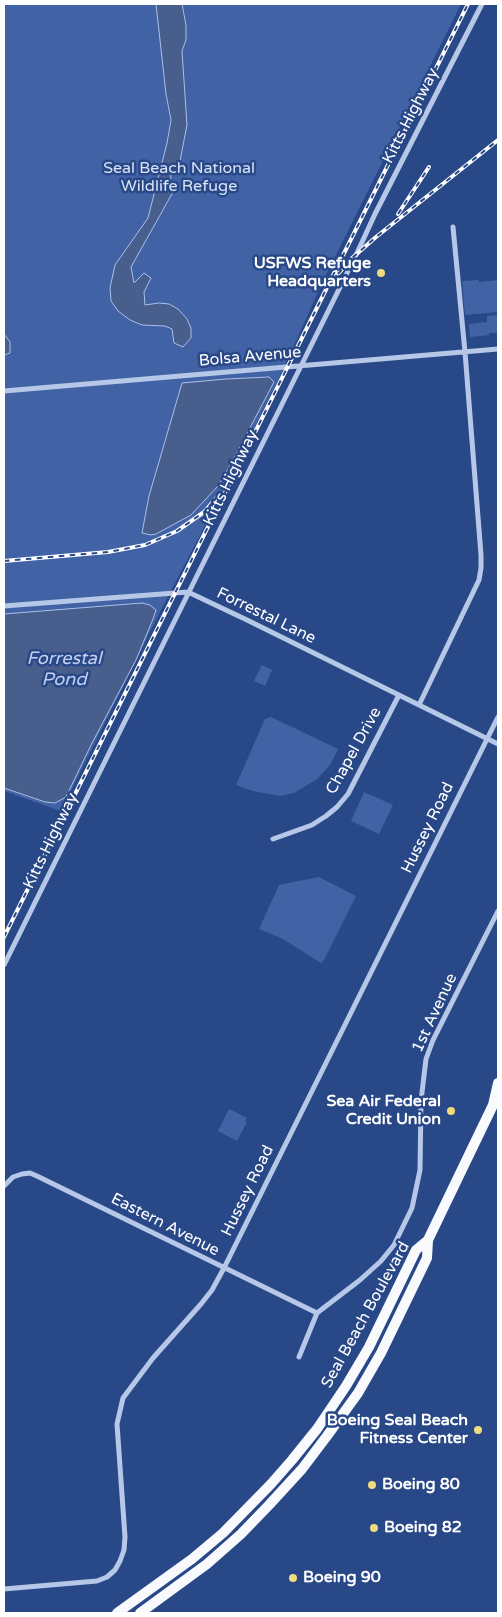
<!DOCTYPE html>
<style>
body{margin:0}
#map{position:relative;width:502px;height:1617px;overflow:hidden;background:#294888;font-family:"Varela Round",sans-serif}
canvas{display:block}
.frame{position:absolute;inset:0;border:5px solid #fff;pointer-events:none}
</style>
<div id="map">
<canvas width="502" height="1617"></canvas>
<div class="frame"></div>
</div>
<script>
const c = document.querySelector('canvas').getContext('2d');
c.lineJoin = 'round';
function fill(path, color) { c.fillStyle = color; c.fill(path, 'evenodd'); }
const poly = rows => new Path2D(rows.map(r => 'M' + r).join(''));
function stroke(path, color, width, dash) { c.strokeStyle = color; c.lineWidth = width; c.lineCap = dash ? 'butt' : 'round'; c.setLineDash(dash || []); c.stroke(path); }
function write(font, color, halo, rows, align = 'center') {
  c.font = font + ' "Varela Round",sans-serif'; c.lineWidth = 5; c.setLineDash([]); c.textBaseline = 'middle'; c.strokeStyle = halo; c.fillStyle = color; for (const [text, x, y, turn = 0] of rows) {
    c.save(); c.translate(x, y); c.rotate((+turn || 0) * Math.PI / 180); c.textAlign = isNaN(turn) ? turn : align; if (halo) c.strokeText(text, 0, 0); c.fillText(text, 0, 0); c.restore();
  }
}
fill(poly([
 [4,4,461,4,324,279,280,376,218,501,163,606,61,811,4,791],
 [479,280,479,282,498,280,498,312,465,315,462,281],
 [498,315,498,333,489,333,489,335,470,337,469,324,487,322,487,316],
 [262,665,272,670,265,686,254,681],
 [271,717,338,749,330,765,317,779,294,793,280,796,253,791,236,785,265,719],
 [364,792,393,805,379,834,351,821],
 [319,877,356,896,324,960,321,963,283,939,259,929,279,885],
 [229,1109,247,1118,245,1121,247,1122,237,1141,218,1131]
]), '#4163a6');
const water = poly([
 [156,4,182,4,186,25,186,40,182,51,187,125,180,161,171,174,170,186,173,192,131,267,134,283,144,273,151,278,144,292,145,305,159,303,169,304,178,309,187,319,191,328,191,338,183,347,174,343,172,329,165,326,142,325,130,320,118,311,111,301,110,288,115,265,148,218,167,143,171,120,166,94,156,4],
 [4,334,10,342,10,353,4,355,4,334],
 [269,377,274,382,231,464,218,486,191,515,156,534,151,535,142,533,149,496,182,383,226,379,269,377],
 [142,603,150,605,156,610,153,619,136,660,91,745,66,797,55,803,45,802,4,788,4,614,142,603]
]);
fill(water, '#485e8c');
stroke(water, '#abc0e9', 1);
stroke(poly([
 [4,391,498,349],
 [4,606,188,592,247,620,498,744],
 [419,705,479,580,481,568,481,555,465,352,453,227],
 [273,839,312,825,326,816,337,807,348,794,399,695],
 [4,965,357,253,375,214,482,4],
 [4,1186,13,1177,22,1174,30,1173,39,1177,317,1313],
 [299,1357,317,1313,360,1280,381,1261,394,1245,412,1208,420,1170,421,1101,426,1059,433,1040,498,911],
 [4,1589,97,1581,107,1577,115,1570,120,1561,124,1550,125,1537,117,1424,123,1398,153,1358,201,1304,212,1290,224,1268,498,717]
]), '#b6c7e8', 5);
stroke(poly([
 [117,1613,192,1559,223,1533,271,1484,292,1460,317,1429,346,1386,369,1347,416,1250,428,1240],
 [140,1613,207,1564,241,1534,269,1505,302,1469,327,1436,358,1393,381,1353,427,1258,428,1240,493,1105,498,1083]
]), '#f8fafe', 10);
const rail = poly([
 [398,214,429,167],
 [338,274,351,259,376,237,498,140],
 [4,561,108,552,145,545,177,531,204,512,219,495],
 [4,937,468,4]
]);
stroke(rail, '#fff', 4);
stroke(rail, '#294888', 2, [5.5]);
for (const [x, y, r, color] of [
 [381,273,5,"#f0dc7d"],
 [451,1111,5,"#f0dc7d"],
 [478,1430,5,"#f0dc7d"],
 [372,1485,5,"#f0dc7d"],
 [374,1528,5,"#f0dc7d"],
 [293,1578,5,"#f0dc7d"]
]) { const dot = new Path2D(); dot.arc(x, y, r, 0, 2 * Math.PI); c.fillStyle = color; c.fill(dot); stroke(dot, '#294888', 2); }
write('16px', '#fff', '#294888', [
 ["Kitts Highway",411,116,-63],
 ["Bolsa Avenue",250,357,-5],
 ["Kitts Highway",231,478,-64],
 ["Forrestal Lane",266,616,26],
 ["Chapel Drive",354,751,-61],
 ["Hussey Road",428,828,-64],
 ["Kitts Highway",51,841,-64],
 ["1st Avenue",435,1013,-65],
 ["Hussey Road",248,1191,-64],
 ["Eastern Avenue",165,1225,27],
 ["Seal Beach Boulevard",366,1315,-61]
]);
write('16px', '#d9e3f7', '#294888', [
 ["Seal Beach National",179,169],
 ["Wildlife Refuge",179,187]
]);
write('bold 16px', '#fff', '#294888', [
 ["USFWS Refuge",371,264],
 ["Headquarters",371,282],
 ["Sea Air Federal",441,1102],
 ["Credit Union",441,1120],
 ["Boeing Seal Beach",468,1421],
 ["Fitness Center",468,1439],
 ["Boeing 80",382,1485,"left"],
 ["Boeing 82",384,1528,"left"],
 ["Boeing 90",303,1578,"left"]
], 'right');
write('italic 18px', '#c2d1f0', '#294888', [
 ["Forrestal",64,659],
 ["Pond",64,680]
]);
</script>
